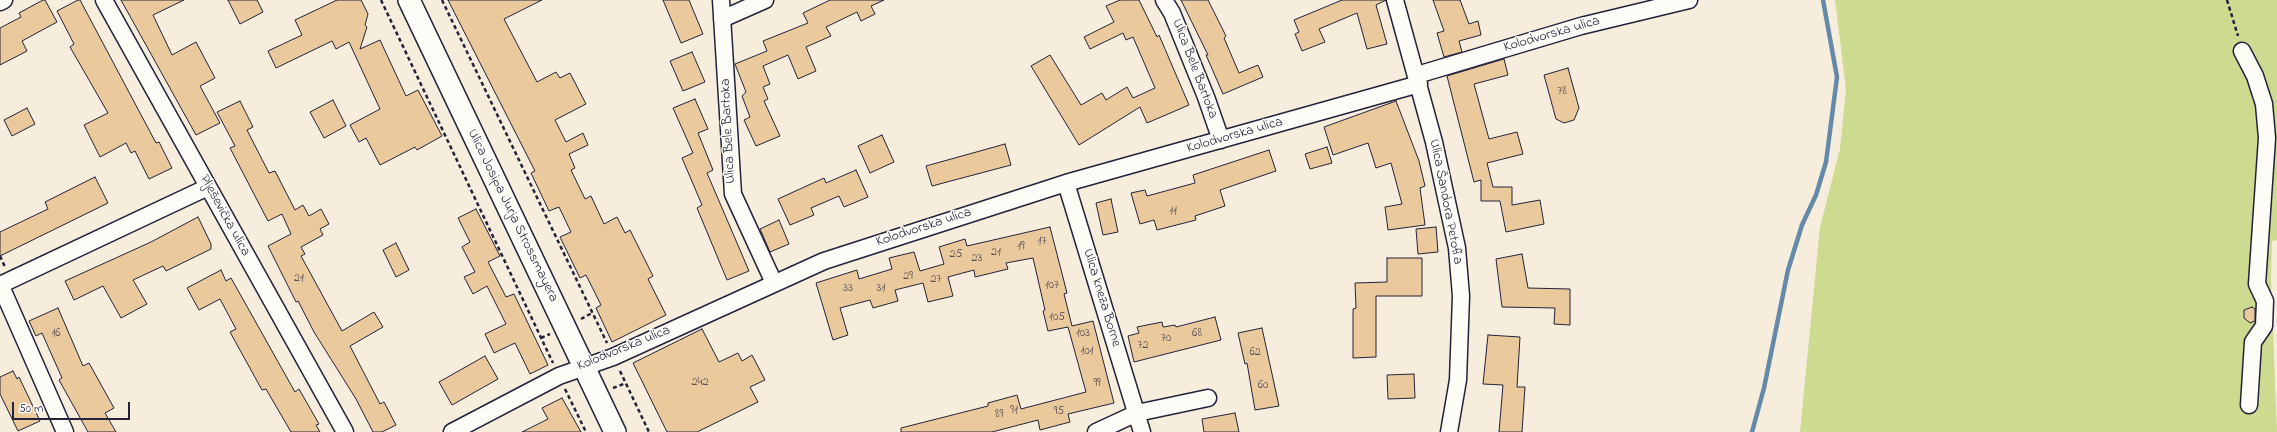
<!DOCTYPE html>
<meta charset="utf-8">
<style>
body{margin:0}
#map{position:relative;width:2277px;height:432px;overflow:hidden;background:#f7eddc;font-family:"Indie Flower",sans-serif}
canvas{display:block}
.scale{position:absolute;left:12px;top:402px;width:118px;height:18px;box-sizing:border-box;border:2px solid #22223b;border-top:0;padding-left:5px;font-size:12px;line-height:14px;white-space:nowrap;color:#22223b;-webkit-text-stroke:3px #fdfcf7;paint-order:stroke}
</style>
<div id="map">
<canvas width="2277" height="432"></canvas>
<div class="scale">50 m</div>
</div>
<script>
const c = document.querySelector('canvas').getContext('2d');
c.lineJoin = 'round';
function fill(path, color) { c.fillStyle = color; c.fill(path, 'evenodd'); }
const poly = rows => new Path2D(rows.map(r => 'M' + r).join(''));
function stroke(path, color, width, dash) { c.strokeStyle = color; c.lineWidth = width; c.lineCap = dash ? 'butt' : 'round'; c.setLineDash(dash || []); c.stroke(path); }
function write(font, color, halo, rows, align = 'center') {
  c.font = font + ' "Indie Flower",sans-serif'; c.lineWidth = 3; c.setLineDash([]); c.textBaseline = 'middle'; c.strokeStyle = halo; c.fillStyle = color; for (const [text, x, y, turn = 0] of rows) {
    c.save(); c.translate(x, y); c.rotate((+turn || 0) * Math.PI / 180); c.textAlign = isNaN(turn) ? turn : align; if (halo) c.strokeText(text, 0, 0); c.fillText(text, 0, 0); c.restore();
  }
}
fill(poly([
 [1835,0,2277,0,2277,240,2272,241,2271,278,2277,432,1800,432,1820,227,1840,149,1846,89]
]), '#ccdb8f');
stroke(poly([
 [1752,432,1764,388,1788,270,1802,225,1816,195,1826,162,1837,77,1823,0]
]), '#658aa9', 4.5);
const building = poly([
 [43,0,45,0,57,22,22,41,27,51,0,65,0,28,21,17,19,13,43,0],
 [78,0,80,0,156,143,159,142,172,168,149,179,135,151,131,153,126,143,100,157,84,125,108,113,70,47,74,44,57,11,78,0],
 [121,0,184,0,153,15,172,55,196,42,215,78,200,86,220,123,196,135,121,0],
 [228,0,257,0,263,12,240,24,228,0],
 [337,0,361,0,368,14,365,25,367,27,360,49,380,40,406,96,418,90,442,136,417,150,415,147,380,165,366,138,359,142,350,125,380,109,349,42,336,49,332,41,276,68,268,51,302,35,295,20,337,0],
 [448,0,542,0,504,19,537,82,556,72,560,78,570,73,586,104,555,120,566,142,583,133,588,145,569,154,575,168,571,170,585,199,591,196,604,224,617,217,625,233,630,230,653,276,648,279,666,315,612,342,596,308,601,305,586,275,580,278,560,237,571,232,559,207,549,211,531,173,535,171,448,0],
 [663,0,689,0,703,34,681,43,663,0],
 [830,0,884,0,871,6,875,14,861,21,857,12,826,27,831,36,806,47,816,71,798,79,788,55,763,66,770,84,763,87,768,99,764,101,780,136,756,146,744,120,750,117,742,96,746,92,735,64,767,51,763,41,808,23,803,13,830,0],
 [1120,0,1139,0,1157,37,1159,35,1189,105,1147,123,1140,107,1079,145,1031,66,1050,55,1081,105,1102,93,1106,100,1127,87,1133,98,1155,88,1133,37,1126,40,1123,33,1090,49,1084,37,1114,22,1106,6,1120,0],
 [1181,0,1208,0,1226,36,1224,38,1239,73,1258,65,1263,77,1223,94,1206,55,1208,55,1181,0],
 [1342,0,1386,0,1376,5,1387,44,1367,49,1357,13,1319,29,1325,42,1302,51,1295,34,1299,32,1294,20,1342,0],
 [1433,0,1460,0,1469,24,1478,21,1481,35,1459,41,1462,52,1444,57,1437,33,1444,31,1433,0],
 [692,52,705,82,683,91,670,61,692,52],
 [1504,59,1508,75,1474,84,1489,139,1517,132,1523,154,1487,163,1493,187,1512,187,1512,205,1540,200,1544,224,1506,232,1500,201,1481,201,1481,180,1474,182,1447,76,1504,59],
 [1568,68,1579,108,1574,120,1564,123,1556,119,1544,75,1568,68],
 [695,99,708,129,698,133,713,170,707,173,749,271,727,280,697,208,702,205,682,158,693,153,673,108,695,99],
 [333,100,346,126,324,138,310,112,333,100],
 [240,101,253,127,247,130,269,173,275,171,295,210,303,205,309,216,321,209,329,224,320,229,323,235,301,247,305,254,301,256,342,331,374,312,383,327,350,346,380,404,384,402,396,425,382,432,373,432,356,399,314,332,298,301,296,302,268,246,291,234,282,214,268,221,230,148,235,146,217,112,240,101],
 [1396,101,1419,161,1425,186,1420,188,1425,225,1388,230,1385,207,1402,204,1391,163,1376,168,1368,143,1333,155,1324,127,1396,101],
 [27,108,35,124,12,136,4,120,27,108],
 [882,135,894,162,870,173,858,146,882,135],
 [1005,144,1011,165,932,186,926,166,1005,144],
 [1327,147,1332,163,1310,169,1305,154,1327,147],
 [1269,150,1276,171,1220,190,1225,206,1195,216,1196,220,1157,230,1154,220,1140,224,1131,193,1145,190,1147,196,1195,183,1193,175,1269,150],
 [856,170,868,197,844,207,839,196,811,208,814,215,790,225,778,199,824,178,826,183,856,170],
 [95,177,108,203,0,256,0,232,48,209,45,202,95,177],
 [1111,199,1118,232,1103,235,1096,203,1111,199],
 [476,209,500,256,488,262,506,297,514,294,548,365,530,374,515,343,494,353,485,334,506,324,487,286,473,294,464,277,475,272,462,247,470,242,458,218,476,209],
 [198,217,211,244,211,249,166,271,163,266,133,280,147,304,121,318,103,286,74,300,65,281,151,242,198,217],
 [779,220,789,244,770,252,760,229,779,220],
 [1050,227,1067,293,1064,294,1072,326,1093,321,1114,403,1068,414,1070,422,1040,430,1038,420,992,432,901,432,901,428,988,406,988,403,1017,395,1021,409,1086,392,1068,327,1048,331,1043,311,1045,310,1033,258,1006,263,1008,269,975,277,974,270,948,277,953,296,928,302,923,283,895,290,898,301,873,308,870,300,840,308,848,335,833,340,816,283,857,270,859,279,892,269,889,258,914,252,920,271,944,264,939,247,965,239,967,246,1050,227],
 [1436,227,1438,252,1418,254,1416,229,1436,227],
 [396,243,409,270,396,277,383,250,396,243],
 [1522,254,1528,288,1570,289,1570,325,1554,324,1555,308,1502,307,1496,259,1522,254],
 [1387,258,1422,258,1422,296,1376,296,1376,357,1353,358,1353,309,1356,308,1355,283,1387,282,1387,258],
 [221,270,226,281,231,278,295,392,299,389,319,424,316,425,320,432,291,432,266,389,262,390,230,332,236,329,220,299,199,310,187,288,221,270],
 [2252,307,2255,309,2255,321,2250,323,2244,318,2244,310,2252,307],
 [58,308,83,366,89,363,114,408,105,413,116,432,88,432,59,380,62,378,42,333,36,336,29,321,58,308],
 [1215,317,1221,340,1134,362,1128,336,1139,333,1137,327,1162,322,1163,327,1175,325,1176,327,1215,317],
 [1262,328,1279,406,1255,410,1247,363,1245,364,1238,333,1262,328],
 [702,329,719,362,738,353,742,361,752,355,765,380,750,387,758,402,697,432,667,432,633,363,702,329],
 [1488,335,1520,337,1517,387,1525,387,1522,432,1499,432,1503,385,1483,384,1488,335],
 [485,356,498,379,452,405,439,382,485,356],
 [13,371,17,379,19,377,40,421,18,431,0,394,0,377,13,371],
 [1414,374,1415,398,1388,399,1387,375,1414,374],
 [562,398,581,432,522,432,548,419,542,408,562,398],
 [1235,413,1239,432,1204,432,1202,419,1235,413]
]);
fill(building, '#eaca9c');
stroke(building, '#22223b', 1);
const minor = poly([
 [104,0,345,432],
 [721,0,733,194,774,283],
 [1164,0,1172,13,1206,97,1221,140],
 [1395,0,1434,142,1457,248,1461,296,1458,380,1449,432],
 [0,2,4,0],
 [722,19,765,0],
 [2242,51,2255,76,2264,104,2267,138,2257,284,2265,301,2264,326,2253,342,2249,405],
 [1417,75,1581,26,1689,0],
 [1066,183,1142,432],
 [0,284,65,432],
 [0,285,208,187],
 [452,432,559,376,613,357,824,261,1066,183,1419,84],
 [1096,432,1137,413,1208,398]
]);
const major = poly([
 [409,0,615,432]
]);
stroke(minor, '#22223b', 19);
stroke(major, '#22223b', 24);
stroke(poly([
 [381,0,553,363],
 [442,0,607,343],
 [2227,0,2238,36],
 [0,256,5,267],
 [581,319,592,313],
 [541,338,550,334],
 [620,371,649,432],
 [613,388,626,383],
 [565,389,586,432]
]), '#22223b', 2.5, [4, 3]);
stroke(minor, '#fdfcf7', 16);
stroke(major, '#fdfcf7', 21);
write('12px', '#544c53', null, [
 ["78",1562,92],
 ["11",1173,212],
 ["17",1042,242],
 ["19",1021,247],
 ["21",996,253],
 ["25",956,255],
 ["23",977,259],
 ["29",908,277],
 ["21",299,279],
 ["27",936,280],
 ["107",1052,286],
 ["33",848,289],
 ["31",881,289],
 ["105",1057,318],
 ["16",56,334],
 ["103",1083,334],
 ["68",1197,334],
 ["70",1166,339],
 ["72",1143,346],
 ["101",1087,352],
 ["62",1255,353],
 ["242",700,383],
 ["99",1097,384],
 ["60",1263,386],
 ["91",1014,411],
 ["95",1059,412],
 ["89",999,415]
]);
write('14px', '#22223b', '#fdfcf7', [
 ["Kolodvorska ulica",1552,35,-16],
 ["Ulica Bele Bartoka",1194,69,69],
 ["Ulica Bele Bartoka",729,131,-93],
 ["Kolodvorska ulica",1235,136,-16],
 ["Ulica Šandora Petofia",1445,202,79],
 ["Plješevička ulica",224,216,61],
 ["Ulica Josipa Jurja Strossmayera",512,216,64],
 ["Kolodvorska ulica",924,228,-18],
 ["Ulica kneza Borne",1101,298,73],
 ["Kolodvorska ulica",624,349,-22]
]);
</script>
